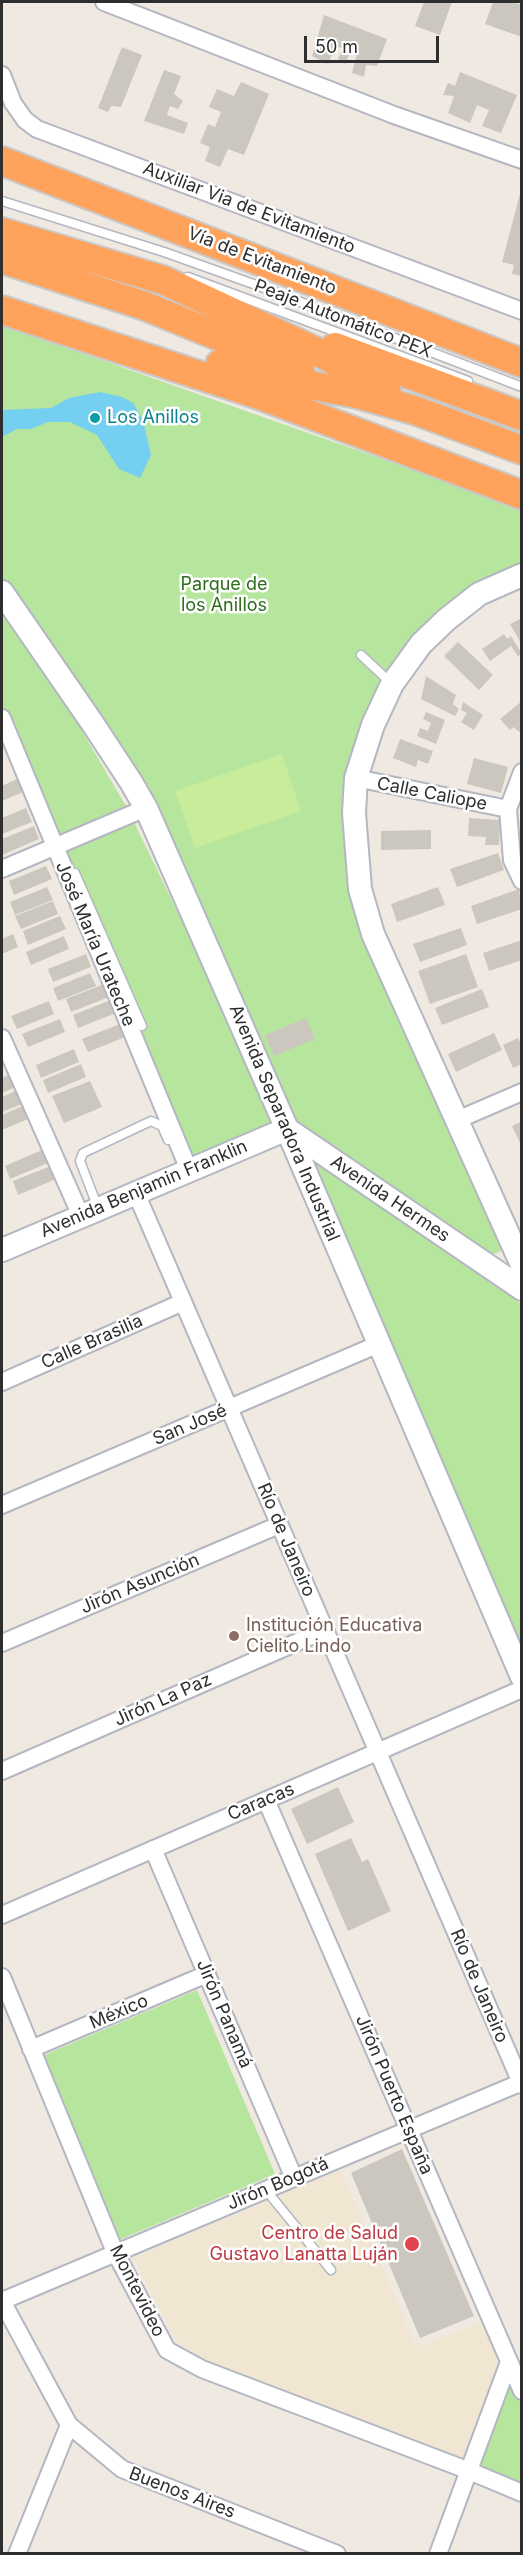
<!DOCTYPE html>
<meta charset="utf-8">
<style>
body{margin:0}
#map{position:relative;width:523px;height:2555px;overflow:hidden;background:#efe9e1;font-family:Inter,sans-serif}
canvas{display:block}
.frame{position:absolute;inset:0;border:3px solid #2e2e2e;pointer-events:none}
.scale{position:absolute;left:304px;top:36px;width:135px;height:27px;box-sizing:border-box;border:3px solid #2e2e2e;border-top:0;padding-left:8px;font-size:18px;line-height:21px;white-space:nowrap;color:#2e2e2e;-webkit-text-stroke:4px #fff;paint-order:stroke}
</style>
<div id="map">
<canvas width="523" height="2555"></canvas>
<div class="frame"></div>
<div class="scale">50 m</div>
</div>
<script>
const c = document.querySelector('canvas').getContext('2d');
c.lineJoin = 'round';
function fill(path, color) { c.fillStyle = color; c.fill(path, 'evenodd'); }
const poly = rows => new Path2D(rows.map(r => 'M' + r).join(''));
function stroke(path, color, width, dash) { c.strokeStyle = color; c.lineWidth = width; c.lineCap = dash ? 'butt' : 'round'; c.setLineDash(dash || []); c.stroke(path); }
function write(font, color, halo, rows, align = 'center') {
  c.font = font + ' Inter,sans-serif'; c.lineWidth = 5; c.setLineDash([]); c.textBaseline = 'middle'; c.strokeStyle = halo; c.fillStyle = color; for (const [text, x, y, turn = 0] of rows) {
    c.save(); c.translate(x, y); c.rotate((+turn || 0) * Math.PI / 180); c.textAlign = isNaN(turn) ? turn : align; if (halo) c.strokeText(text, 0, 0); c.fillText(text, 0, 0); c.restore();
  }
}
fill(poly([
 [341,2170,416,2347,485,2321,501,2357,462,2458,205,2359,177,2341,133,2258]
]), '#f0e6d1');
fill(poly([
 [2,325,521,508,521,565,438,612,386,678,348,848,507,1248,488,1257,292,1122,140,807,2,583],
 [2,604,48,673,130,813,56,842,2,710],
 [131,816,281,1126,191,1164,58,847],
 [304,1153,521,1304,521,1658],
 [197,1990,275,2174,119,2240,42,2056],
 [512,2375,521,2397,521,2484,478,2466]
]), '#b6e59e');
fill(poly([
 [282,754,301,811,195,848,175,791]
]), '#c9ec9a');
fill(poly([
 [100,392,122,397,133,403,143,420,151,455,140,478,119,469,97,435,70,422,48,422,31,429,17,429,2,437,2,410,51,408,69,398]
]), '#75cff0');
fill(poly([
 [424,2,452,2,440,35,415,26],
 [493,2,512,2,522,5,522,37,485,24],
 [324,15,387,39,377,66,366,65,364,77,352,73,357,53,351,51,345,64,338,59,343,48,335,47,328,64,312,56],
 [122,47,142,55,121,107,111,106,108,112,98,108],
 [164,70,181,76,174,94,183,101,178,109,170,106,167,115,188,123,184,134,144,121],
 [460,72,517,95,501,133,482,126,489,110,477,105,470,123,448,113,454,96,443,95,448,83,455,86],
 [241,82,269,94,244,155,228,149,220,167,205,161,210,147,200,143,208,124,215,127,221,112,209,107,217,89,234,96],
 [521,190,522,190,522,276,512,274,514,265,502,262],
 [522,618,522,645,510,624],
 [504,634,507,639,511,636,522,654,518,656,511,646,490,661,482,649],
 [458,642,493,675,479,690,444,656],
 [426,676,456,695,453,704,459,709,455,716,421,699],
 [522,701,522,730,519,732,514,727,510,730,500,719],
 [463,702,483,715,474,730,461,722,467,713,461,710],
 [426,712,445,720,436,744,417,736,420,728,428,731,431,723,423,719],
 [400,739,433,751,428,764,418,760,416,767,393,758],
 [474,758,508,767,501,793,467,784],
 [17,779,23,792,2,801,2,786],
 [26,808,32,822,2,834,2,818],
 [469,818,500,820,499,845,485,845,486,837,468,836],
 [34,826,39,839,2,855,2,839],
 [431,830,431,849,381,850,381,831],
 [498,853,504,870,457,887,450,869],
 [46,866,52,879,14,895,9,881],
 [47,887,53,900,15,915,10,902],
 [438,887,445,905,397,922,391,904],
 [519,889,522,909,477,924,471,906],
 [53,901,58,914,21,929,15,916],
 [60,916,66,929,28,945,23,931],
 [461,928,467,945,420,962,413,944],
 [13,934,18,947,2,954,2,939],
 [64,936,69,949,31,965,26,952],
 [522,940,522,960,489,971,483,953],
 [86,954,91,967,53,982,48,969],
 [466,954,478,987,430,1004,418,971],
 [90,973,96,986,58,1001,53,988],
 [104,984,109,997,71,1012,66,999],
 [482,989,489,1007,442,1025,435,1008],
 [111,1000,116,1013,78,1028,73,1015],
 [49,1001,54,1014,17,1029,11,1016],
 [306,1018,315,1039,274,1056,265,1035],
 [60,1019,65,1032,28,1047,22,1034],
 [120,1024,125,1037,88,1052,82,1039],
 [494,1033,502,1050,456,1072,448,1054],
 [518,1038,522,1047,522,1064,513,1068,503,1045],
 [74,1049,79,1062,41,1078,36,1065],
 [81,1064,86,1077,48,1093,43,1080],
 [12,1073,18,1086,2,1093,2,1078],
 [90,1081,102,1107,64,1123,52,1096],
 [18,1090,24,1103,2,1112,2,1097],
 [25,1105,30,1118,2,1130,2,1115],
 [522,1121,522,1147,512,1126],
 [42,1150,48,1163,10,1179,5,1166],
 [51,1166,56,1179,18,1195,13,1181],
 [338,1787,354,1822,307,1844,291,1809],
 [351,1838,362,1862,368,1859,391,1911,348,1931,315,1854],
 [402,2149,474,2316,420,2338,351,2173]
]), '#cbc7bf');
const lane = poly([
 [2,201,164,252,259,286,522,387],
 [188,277,468,381],
 [361,655,391,683],
 [75,873,142,1026],
 [98,1208,80,1161,83,1153,151,1121,162,1126,168,1140],
 [266,2190,331,2270]
]);
const street = poly([
 [104,2,394,115,522,160],
 [2,75,13,103,25,120,37,129,522,311],
 [2,718,189,1170],
 [522,772,508,809,512,860,522,881],
 [356,778,508,809],
 [2,869,146,808],
 [2,1038,81,1216],
 [457,1120,522,1092],
 [136,1193,522,2085],
 [2,1382,183,1302],
 [2,1505,379,1344],
 [2,1643,279,1525],
 [2,1771,325,1630],
 [266,1800,522,2391],
 [153,1849,294,2178],
 [2,1915,522,1689],
 [2,1977,115,2252,167,2350,202,2369,467,2470,522,2493],
 [31,2049,207,1974],
 [2,2301,522,2082],
 [2,2301,69,2425,122,2469,337,2554],
 [17,2554,69,2425],
 [438,2554,509,2362]
]);
const secondary = poly([
 [522,575,479,594,446,620,421,644,392,684,373,725,356,778,354,813,360,889,373,934,522,1265],
 [2,592,93,724,131,782,146,808,287,1129,522,1677],
 [287,1129,522,1289],
 [2,1250,287,1129]
]);
const highway = poly([
 [2,161,522,363],
 [2,232,163,280,328,357,387,393],
 [2,259,145,306,300,370],
 [2,310,259,395,522,495],
 [335,347,522,416],
 [220,364,294,382,357,394,414,410,522,450]
]);
stroke(lane, '#b4b7c1', 11);
stroke(street, '#b4b7c1', 20);
stroke(secondary, '#b4b7c1', 26);
stroke(highway, '#c9c9c9', 32);
stroke(lane, '#fff', 8);
stroke(street, '#fff', 16);
stroke(secondary, '#fff', 22);
stroke(highway, '#ffa35c', 28);
for (const [x, y, r, color] of [
 [95,418,6,"#0f9aa8"],
 [234,1636,6,"#8d6e63"],
 [412,2244,8,"#e0444e"]
]) { const dot = new Path2D(); dot.arc(x, y, r, 0, 2 * Math.PI); c.fillStyle = color; c.fill(dot); stroke(dot, '#fff', 2); }
write('18px', '#2e2e2e', '#fff', [
 ["Auxiliar Via de Evitamiento",249,208,21],
 ["Vía de Evitamiento",262,261,21],
 ["Peaje Automático PEX",343,319,21],
 ["Calle Caliope",432,794,11],
 ["José María Urateche",95,944,67],
 ["Avenida Separadora Industrial",284,1123,67],
 ["Avenida Benjamin Franklin",144,1189,-23],
 ["Avenida Hermes",390,1199,34],
 ["Calle Brasilia",92,1342,-24],
 ["San José",190,1425,-23],
 ["Río de Janeiro",286,1540,67],
 ["Jirón Asunción",140,1584,-23],
 ["Jirón La Paz",163,1700,-24],
 ["Caracas",261,1802,-23],
 ["Río de Janeiro",479,1986,67],
 ["México",119,2012,-23],
 ["Jirón Panamá",224,2014,67],
 ["Jirón Puerto España",394,2095,67],
 ["Jirón Bogotá",278,2184,-23],
 ["Montevideo",137,2291,63],
 ["Buenos Aires",182,2493,21]
]);
write('18px', '#0d838f', '#fff', [
 ["Los Anillos",107,418]
], 'left');
write('18px', '#2c6e1b', '#fff', [
 ["Parque de",224,585],
 ["los Anillos",224,606]
]);
write('18px', '#785e54', '#fff', [
 ["Institución Educativa",246,1626],
 ["Cielito Lindo",246,1647]
], 'left');
write('18px', '#be3a42', '#fff', [
 ["Centro de Salud",398,2234],
 ["Gustavo Lanatta Luján",398,2255]
], 'right');
</script>
